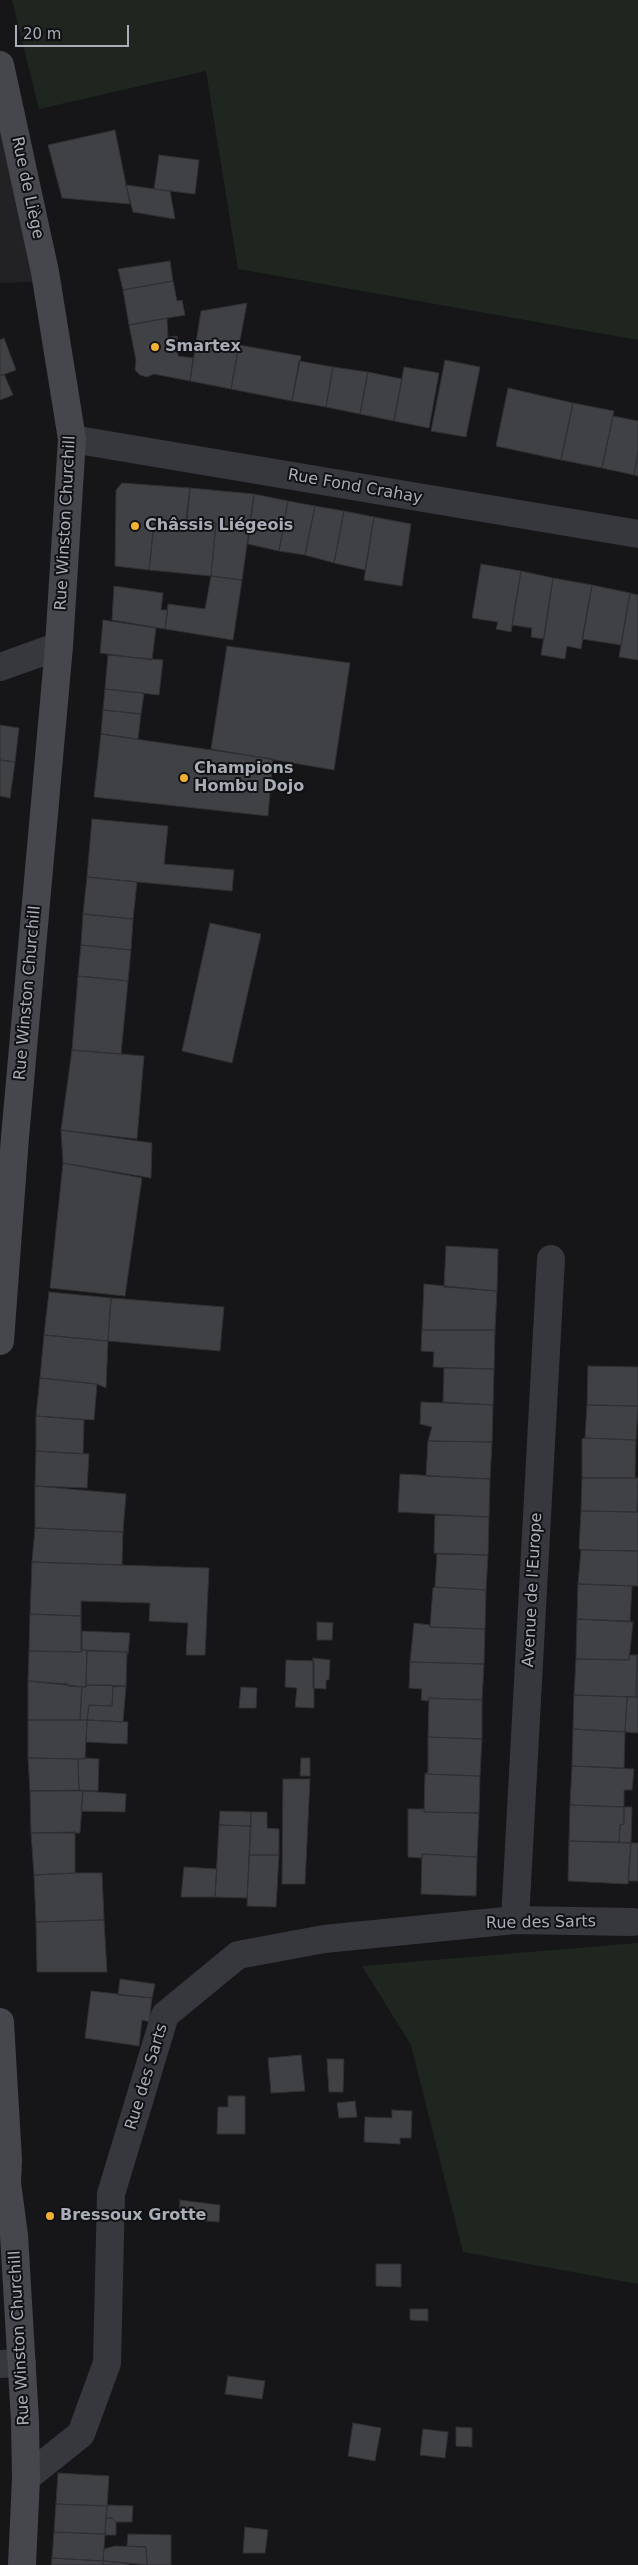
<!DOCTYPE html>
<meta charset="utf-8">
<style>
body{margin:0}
#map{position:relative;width:638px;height:2565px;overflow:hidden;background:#161618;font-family:"DejaVu Sans",sans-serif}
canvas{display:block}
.scale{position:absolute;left:15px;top:25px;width:114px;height:22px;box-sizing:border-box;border:2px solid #a8adb8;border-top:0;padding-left:6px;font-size:15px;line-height:18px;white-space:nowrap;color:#a8adb8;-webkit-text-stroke:4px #111113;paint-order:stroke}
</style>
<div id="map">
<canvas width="638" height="2565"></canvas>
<div class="scale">20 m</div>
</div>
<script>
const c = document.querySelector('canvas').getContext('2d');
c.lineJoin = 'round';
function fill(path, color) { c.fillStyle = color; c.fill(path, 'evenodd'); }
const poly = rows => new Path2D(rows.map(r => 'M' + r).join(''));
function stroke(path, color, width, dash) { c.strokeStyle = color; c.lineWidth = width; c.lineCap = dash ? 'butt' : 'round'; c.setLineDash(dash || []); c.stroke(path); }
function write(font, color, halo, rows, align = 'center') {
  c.font = font + ' "DejaVu Sans",sans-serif'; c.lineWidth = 4; c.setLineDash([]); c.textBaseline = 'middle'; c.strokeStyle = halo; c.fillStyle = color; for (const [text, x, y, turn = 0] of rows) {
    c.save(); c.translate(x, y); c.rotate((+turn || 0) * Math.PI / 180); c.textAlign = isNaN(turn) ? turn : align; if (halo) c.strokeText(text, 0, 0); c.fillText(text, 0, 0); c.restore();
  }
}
fill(poly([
 [0,79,46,281,0,283]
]), '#222225');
fill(poly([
 [12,0,638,0,638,340,238,269,206,71,39,109],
 [638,1943,638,2284,463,2252,411,2045,362,1966]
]), '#1e261f');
const building = poly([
 [115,130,130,204,62,198,48,145,115,130],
 [159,155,199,160,195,194,154,189,159,155],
 [126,185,170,191,175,219,133,212,126,185],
 [170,261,173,281,123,290,118,269,170,261],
 [173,281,177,301,182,300,185,315,129,325,123,290,173,281],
 [247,303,231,389,190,381,201,311,247,303],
 [167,318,168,337,177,336,178,356,193,358,190,381,154,374,147,377,140,375,135,370,136,360,129,325,167,318],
 [4,338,16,370,0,376,0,340,4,338],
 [239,345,301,356,292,401,231,389,239,345],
 [445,360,480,367,466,437,431,431,445,360],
 [299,361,333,367,326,407,292,401,299,361],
 [333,367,368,372,360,414,326,407,333,367],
 [404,367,439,373,429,428,394,421,404,367],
 [368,372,402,379,394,421,360,414,368,372],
 [4,374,13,395,0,400,0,376,4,374],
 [508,388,573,403,561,460,496,446,508,388],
 [573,403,614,411,602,468,561,460,573,403],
 [613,416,638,421,638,451,634,475,602,468,613,416],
 [638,451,638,476,634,475,638,451],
 [122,483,190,488,185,528,154,524,149,570,115,566,116,490,122,483],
 [190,488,254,494,242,580,211,576,216,523,187,520,190,488],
 [254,494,288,501,279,551,248,544,254,494],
 [288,501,315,506,305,555,279,551,288,501],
 [315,506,344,511,334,563,305,555,315,506],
 [344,511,374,517,365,570,334,563,344,511],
 [374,517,411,524,402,586,364,580,374,517],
 [187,520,216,523,211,576,149,570,154,524,185,528,187,520],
 [481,564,521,571,511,632,496,629,498,622,472,618,481,564],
 [521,571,553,578,544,639,531,637,532,628,512,625,521,571],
 [211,576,242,580,233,640,165,629,168,604,205,609,211,576],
 [553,578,592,585,581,649,567,646,565,659,541,655,553,578],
 [592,585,630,593,621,645,582,639,592,585],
 [114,586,163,593,161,610,168,610,165,629,112,620,114,586],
 [630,593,638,595,638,660,619,657,630,593],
 [103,620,156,628,152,660,100,653,103,620],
 [227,646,350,663,334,770,211,749,227,646],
 [108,655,163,660,159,695,105,689,108,655],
 [105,689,144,693,141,714,103,710,105,689],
 [103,710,141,714,138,739,101,734,103,710],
 [0,725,19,728,15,762,0,760,0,725],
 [101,734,273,759,268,816,94,797,101,734],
 [0,760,15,762,10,798,0,796,0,760],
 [92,819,168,826,164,864,234,870,232,891,87,877,92,819],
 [87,877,137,882,133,919,83,914,87,877],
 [83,914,133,919,131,950,81,945,83,914],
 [210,923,261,934,232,1063,182,1051,210,923],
 [81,945,131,950,128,981,78,976,81,945],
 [78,976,128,981,121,1054,72,1050,78,976],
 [72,1050,144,1056,137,1139,61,1130,72,1050],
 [61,1130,152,1143,151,1178,63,1163,61,1130],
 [63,1163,142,1178,125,1296,50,1288,63,1163],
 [446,1246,498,1249,497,1291,444,1287,446,1246],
 [424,1284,497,1291,495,1330,422,1330,424,1284],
 [49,1292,111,1298,108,1341,44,1335,49,1292],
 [111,1298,224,1307,220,1351,108,1341,111,1298],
 [422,1330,495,1330,494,1369,433,1367,434,1352,421,1351,422,1330],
 [44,1335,108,1341,106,1388,97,1384,40,1378,44,1335],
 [588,1366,638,1367,638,1406,587,1405,588,1366],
 [444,1368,494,1369,493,1405,443,1402,444,1368],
 [40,1378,97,1384,94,1420,36,1416,40,1378],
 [421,1402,493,1405,492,1442,428,1441,432,1427,420,1424,421,1402],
 [587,1405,638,1406,636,1440,585,1438,587,1405],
 [36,1416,84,1420,83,1454,36,1451,36,1416],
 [585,1438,636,1440,635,1478,582,1478,582,1439,585,1438],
 [428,1441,492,1442,490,1479,426,1476,428,1441],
 [36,1451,89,1454,87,1488,35,1486,36,1451],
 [400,1474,490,1479,489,1517,398,1512,400,1474],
 [582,1478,638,1478,637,1512,581,1511,582,1478],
 [35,1486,126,1494,123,1532,35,1528,35,1486],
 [581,1511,638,1512,638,1551,581,1550,579,1548,581,1511],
 [435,1515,489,1517,488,1555,434,1553,435,1515],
 [35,1528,123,1532,122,1565,32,1562,35,1528],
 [581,1550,638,1551,638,1586,578,1584,581,1550],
 [437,1554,488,1555,486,1590,435,1587,437,1554],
 [32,1562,209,1568,205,1655,186,1655,188,1623,149,1621,150,1603,81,1601,81,1616,30,1614,32,1562],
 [578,1584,632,1586,630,1621,577,1619,578,1584],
 [435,1587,486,1590,485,1629,430,1627,433,1588,435,1587],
 [30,1614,81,1616,81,1652,29,1651,30,1614],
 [577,1619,633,1622,629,1660,576,1659,577,1619],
 [317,1622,333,1623,332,1640,317,1640,317,1622],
 [414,1623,430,1625,430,1627,485,1629,484,1664,410,1662,414,1623],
 [82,1631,130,1633,128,1654,127,1652,82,1650,82,1631],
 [82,1650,87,1650,86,1687,28,1681,29,1651,81,1652,82,1650],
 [87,1651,127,1652,126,1686,86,1685,87,1651],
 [629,1655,637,1655,636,1697,574,1695,576,1659,629,1660,629,1655],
 [637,1655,638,1655,638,1697,636,1697,637,1655],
 [313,1658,330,1660,329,1680,326,1680,326,1689,313,1688,313,1658],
 [286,1660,314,1661,314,1708,295,1707,297,1688,285,1687,286,1660],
 [410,1662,484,1664,482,1700,429,1698,428,1701,421,1700,422,1689,409,1688,410,1662],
 [28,1681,68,1684,68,1686,82,1687,80,1720,28,1720,28,1681],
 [86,1685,113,1685,112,1706,89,1705,87,1720,80,1720,82,1687,86,1687,86,1685],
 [126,1686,123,1722,87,1720,89,1705,112,1706,113,1687,126,1686],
 [241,1687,257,1688,256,1708,239,1708,241,1687],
 [574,1695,627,1697,625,1732,573,1729,574,1695],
 [627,1697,638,1697,638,1733,625,1732,627,1697],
 [429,1698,482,1700,482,1739,428,1737,429,1698],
 [28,1720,87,1720,85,1759,28,1758,28,1720],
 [87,1720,128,1722,127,1744,86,1742,87,1720],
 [573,1729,625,1732,624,1768,572,1766,573,1729],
 [428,1737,482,1739,480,1776,425,1774,428,1772,428,1737],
 [28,1758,78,1759,79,1790,30,1791,28,1758],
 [85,1758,99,1759,98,1791,79,1790,78,1759,85,1758],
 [301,1758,310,1758,310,1776,300,1776,301,1758],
 [572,1766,634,1769,632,1790,624,1790,624,1807,570,1805,572,1766],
 [425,1774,480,1776,479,1813,424,1812,425,1774],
 [283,1779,310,1779,305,1884,282,1884,283,1779],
 [30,1791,83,1791,80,1833,31,1833,30,1791],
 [83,1791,126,1794,125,1812,81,1811,83,1791],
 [570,1805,624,1807,624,1824,620,1825,619,1842,569,1841,570,1805],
 [624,1807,632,1807,631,1843,619,1842,620,1825,624,1824,624,1807],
 [408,1809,424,1809,424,1812,479,1813,477,1857,422,1854,422,1858,408,1857,408,1809],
 [220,1811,251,1812,251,1826,219,1825,220,1811],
 [251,1812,267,1812,267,1828,279,1829,279,1855,249,1855,251,1812],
 [219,1825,251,1826,247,1898,215,1897,219,1825],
 [75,1832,75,1873,34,1875,31,1833,75,1832],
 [569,1841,631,1843,628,1884,568,1881,569,1841],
 [631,1843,638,1843,638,1881,628,1881,631,1843],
 [422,1854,477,1857,476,1896,421,1894,422,1854],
 [249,1855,279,1855,276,1907,247,1906,249,1855],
 [184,1867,217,1869,215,1897,181,1897,184,1867],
 [75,1873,102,1873,104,1920,36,1922,34,1875,75,1873],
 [104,1920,107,1972,37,1972,36,1922,104,1920],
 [120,1979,155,1984,152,1998,118,1995,120,1979],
 [91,1991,152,1998,149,2022,142,2020,139,2046,85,2038,91,1991],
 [301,2055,305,2091,271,2093,268,2058,301,2055],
 [327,2059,344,2059,343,2092,329,2092,327,2059],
 [228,2096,245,2096,245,2134,217,2134,218,2107,228,2107,228,2096],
 [355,2101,357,2117,339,2118,337,2103,355,2101],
 [392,2110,412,2111,411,2138,400,2138,400,2144,364,2142,365,2117,392,2118,392,2110],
 [180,2200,220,2205,219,2222,179,2219,180,2200],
 [376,2264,401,2264,401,2287,376,2286,376,2264],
 [410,2309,428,2309,428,2321,410,2320,410,2309],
 [228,2376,265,2381,262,2399,225,2394,228,2376],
 [353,2423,381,2428,375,2461,348,2456,353,2423],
 [456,2427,472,2428,472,2447,456,2446,456,2427],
 [423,2429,448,2432,445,2458,420,2455,423,2429],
 [58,2473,109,2476,107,2506,56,2504,58,2473],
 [56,2504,107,2506,105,2534,54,2532,56,2504],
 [107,2505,133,2506,132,2522,116,2522,112,2518,106,2518,107,2505],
 [106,2518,112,2518,116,2522,116,2535,105,2535,106,2518],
 [245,2527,268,2530,265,2553,243,2553,245,2527],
 [54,2532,105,2534,103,2561,52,2558,54,2532],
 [128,2534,171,2535,171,2565,147,2565,146,2547,127,2546,128,2534],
 [115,2546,146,2547,147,2565,103,2561,104,2549,115,2546],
 [52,2558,103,2561,103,2565,51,2565,52,2558],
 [103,2561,129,2563,129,2565,103,2565,103,2561]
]);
fill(building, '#404145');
stroke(building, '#303034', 1);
stroke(poly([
 [72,439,638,534],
 [0,667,59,646],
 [515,1920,551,1259],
 [0,2364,22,2363],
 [26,2478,81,2434,107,2363,111,2194,165,2015,238,1955,324,1939,515,1920,633,1922]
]), '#37383d', 28);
stroke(poly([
 [0,65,45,272,72,439,59,646,15,1137,0,1341],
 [0,2022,8,2160,7,2183,14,2235,25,2421,26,2478,22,2565]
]), '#45474d', 28);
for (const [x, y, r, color] of [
 [155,347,5,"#f2b134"],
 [135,526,5,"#f2b134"],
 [184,778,5,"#f2b134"],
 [50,2216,5,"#f2b134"]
]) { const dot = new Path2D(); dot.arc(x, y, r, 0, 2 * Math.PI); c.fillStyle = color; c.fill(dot); stroke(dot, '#111113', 2); }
write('16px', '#a8adb8', '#111113', [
 ["Rue de Liège",27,188,78],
 ["Rue Fond Crahay",355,487,10],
 ["Rue Winston Churchill",66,523,-87],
 ["Rue Winston Churchill",28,993,-85],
 ["Avenue de l'Europe",533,1590,-87],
 ["Rue des Sarts",541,1923,-1],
 ["Rue des Sarts",147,2077,-73],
 ["Rue Winston Churchill",20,2338,-93]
]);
write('bold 16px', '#a8adb8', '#111113', [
 ["Smartex",165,347],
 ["Châssis Liégeois",145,526],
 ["Champions",194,769],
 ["Hombu Dojo",194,787],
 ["Bressoux Grotte",60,2216]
], 'left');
</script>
